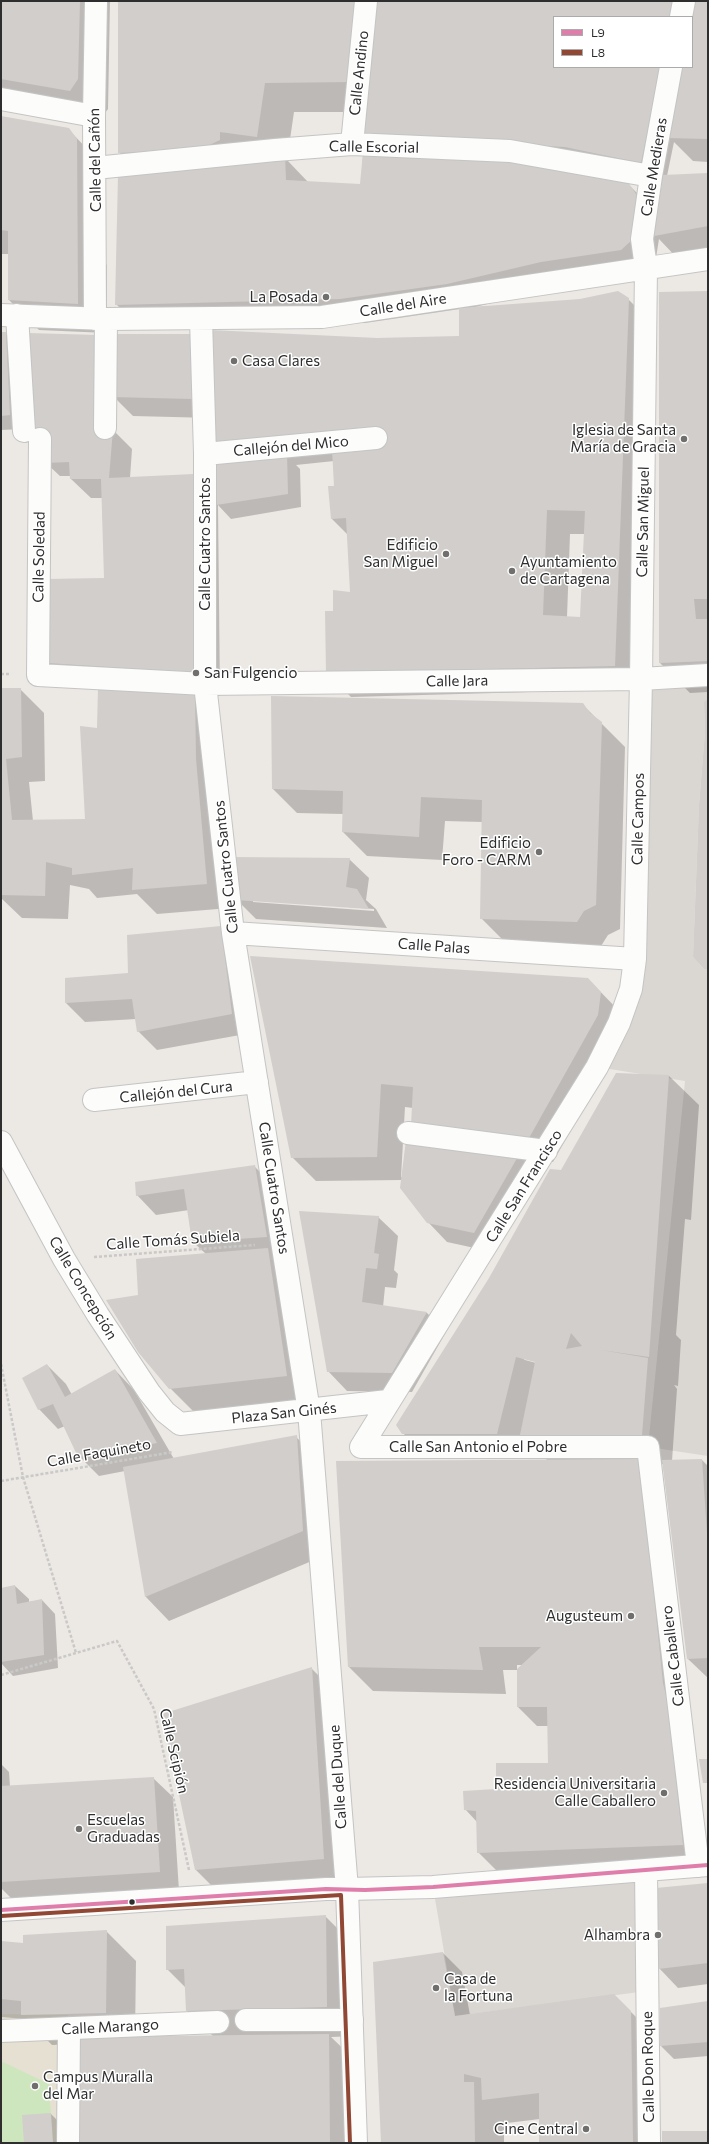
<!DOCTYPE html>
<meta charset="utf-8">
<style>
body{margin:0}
#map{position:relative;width:709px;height:2144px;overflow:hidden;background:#ece8e4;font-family:Commissioner,sans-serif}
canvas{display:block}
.frame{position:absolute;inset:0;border:2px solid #2e2e2e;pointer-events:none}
.legend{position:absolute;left:553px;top:16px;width:140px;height:52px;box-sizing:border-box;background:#fff;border:1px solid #ababab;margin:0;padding:5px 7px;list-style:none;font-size:12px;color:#2e2e2e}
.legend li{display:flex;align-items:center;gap:8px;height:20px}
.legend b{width:20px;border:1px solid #ababab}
</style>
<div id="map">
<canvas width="709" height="2144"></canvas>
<div class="frame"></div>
<ul class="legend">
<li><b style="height:5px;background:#df7eab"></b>L9</li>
<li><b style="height:5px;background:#904734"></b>L8</li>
</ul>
</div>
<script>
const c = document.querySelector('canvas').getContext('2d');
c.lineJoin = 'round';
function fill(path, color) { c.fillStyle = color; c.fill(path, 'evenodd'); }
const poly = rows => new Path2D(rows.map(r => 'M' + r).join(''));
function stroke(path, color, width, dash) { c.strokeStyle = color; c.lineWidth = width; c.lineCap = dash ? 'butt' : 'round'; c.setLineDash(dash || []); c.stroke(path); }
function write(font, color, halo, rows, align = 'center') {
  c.font = font + ' Commissioner,sans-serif'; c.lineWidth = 3; c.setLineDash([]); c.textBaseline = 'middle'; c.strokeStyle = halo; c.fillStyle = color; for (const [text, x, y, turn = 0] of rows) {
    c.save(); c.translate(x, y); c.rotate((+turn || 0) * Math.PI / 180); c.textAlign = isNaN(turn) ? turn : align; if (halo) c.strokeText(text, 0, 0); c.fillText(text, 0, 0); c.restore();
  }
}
fill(poly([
 [1,2014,68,2015,68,2143,1,2143]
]), '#e6e0d3');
fill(poly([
 [1,2061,49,2084,53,2143,1,2143]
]), '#cee6be');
fill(poly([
 [708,675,708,698,704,702,705,732,699,805,693,957,704,969,708,970,708,1456,648,1447,685,1081,597,1067,631,989,641,679],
 [646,1870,647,1991,455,2016,433,1887]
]), '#dad6d2');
fill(poly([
 [1,1,110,1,108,109,100,120,1,103],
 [119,1,708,1,708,162,693,161,674,142,667,176,708,174,708,254,679,260,659,239,655,264,475,307,628,299,652,323,638,689,351,697,327,673,334,612,351,593,348,535,332,519,335,487,334,461,296,465,300,469,301,507,231,519,218,505,220,696,196,695,230,908,157,914,137,894,97,898,89,889,70,885,68,919,22,918,1,898,1,689,20,689,44,713,45,781,29,782,33,821,86,820,98,729,150,688,68,682,49,663,105,578,102,498,91,498,71,479,71,476,60,476,46,463,97,336,190,335,209,354,212,418,133,416,116,399,116,433,132,449,130,478,194,475,377,339,460,337,460,309,365,323,140,328,116,304,140,174,119,152],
 [554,17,692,17,692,67,554,67],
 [294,112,366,112,361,185,308,182,287,160],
 [590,170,662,186,658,217,651,207,627,183],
 [570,534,585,534,581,618,567,617],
 [1,117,68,129,92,154,101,259,107,265,107,333,39,330,9,300,9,254,1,254],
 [708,292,708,692,690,693,660,663],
 [1,333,5,333,19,347,23,429,1,430],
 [582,704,625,747,620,929,608,935,601,946,505,942,481,918,483,822,445,821,442,860,367,856,343,832,343,814,297,813,273,789],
 [349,859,369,878,366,900,376,909,387,928,256,919,237,900],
 [253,900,374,909,374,911,253,902],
 [220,927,240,946,251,1033,157,1050,138,1031,136,1019,85,1022,66,1003,129,974],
 [251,957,588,979,625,1017,622,1040,553,1162,524,1159,539,1174,493,1252,447,1242,428,1222,402,1180,316,1181,292,1157],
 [405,1107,413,1108,432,1144,402,1177,401,1177],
 [616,1074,669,1076,699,1105,691,1220,685,1219,676,1335,681,1340,678,1386,674,1385,677,1389,672,1461,702,1460,708,1466,708,1678,688,1659,663,1464,643,1464,702,1864,502,1876,478,1852,477,1822,465,1809,550,1764,548,1726,537,1726,518,1707,522,1665,517,1665,517,1670,503,1670,506,1694,373,1691,349,1667,547,1460,521,1434,516,1453,422,1453,403,1433,564,1173],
 [522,1358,540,1362,540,1364,525,1360],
 [254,1166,274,1186,310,1400,194,1412,170,1388,139,1296,206,1254,193,1242,189,1210,156,1215,137,1195],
 [378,1217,398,1236,394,1270,398,1274,396,1288,385,1287,383,1307,427,1313,446,1332,412,1392,347,1391,328,1371],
 [47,1365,66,1384,72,1395,115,1370,134,1390,174,1459,296,1437,320,1460,326,1555,169,1621,146,1597,125,1471,99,1476,79,1456,65,1426,58,1429,39,1409],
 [15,1586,29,1599,29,1602,42,1600,55,1614,58,1668,13,1676,1,1663,1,1589],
 [311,1668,341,1698,353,1889,226,1900,196,1870],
 [1,1764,9,1772,10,1787,153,1778,173,1797,179,1891,15,1902,1,1888],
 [708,1884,708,1984,678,1988,659,1968],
 [325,1916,355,1946,356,2036,331,2037,359,2064,359,2143,74,2143,74,2044,52,2045,26,2019,1,2017,1,1942,24,1944,106,1931,136,1961,135,2037,213,2036,187,2011,186,1988,167,1969],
 [443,1953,462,1972,470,2015,614,1995,655,2036,655,2143,540,2143,540,2119,507,2123,504,2120,504,2143,382,2143],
 [708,2002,708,2056,674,2059,661,2046],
 [51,2114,58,2121,59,2143,25,2143,23,2116]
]), '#0003');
fill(poly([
 [1,1,80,1,78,79,70,91,1,79],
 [118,1,357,1,349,82,265,83,257,137,220,132,220,140,201,149,118,153],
 [374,1,674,1,670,17,554,17,554,67,661,67,641,163,565,147,363,137],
 [695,1,708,1,708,139,668,138,682,67,692,67,692,17],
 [1,116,69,128,77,139,78,304,8,300,8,231,1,230],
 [363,152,481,154,628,182,638,197,632,240,621,250,541,262,447,284,340,299,115,305,118,176,285,156,286,180,360,184],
 [708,173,708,226,654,236,663,175],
 [618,291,629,298,615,666,326,673,325,611,333,611,333,590,350,592,346,518,331,519,328,486,334,486,332,449,215,446,210,330,377,338,459,336,459,308,580,299],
 [547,510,585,511,580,617,543,615],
 [708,291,708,599,694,599,696,619,708,619,708,661,659,663,659,292],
 [1,332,6,332,10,415,1,416],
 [28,333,97,335,113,429,109,478,194,474,196,673,48,663,48,579,104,578,101,479,70,479,69,462,45,463,35,440],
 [112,334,190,334,193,399,112,397],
 [287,454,288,494,216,505,216,460],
 [1,688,21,688,22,757,6,759,12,820,85,819,80,726,97,728,98,688,195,693,196,759,207,884,132,890,133,868,72,875,72,868,46,862,45,896,1,895],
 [271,696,583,703,590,713,602,722,596,905,584,911,577,922,480,919,482,800,421,797,419,837,342,832,343,791,272,789],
 [708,698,708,970,704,969,693,957,699,805,705,732,704,702],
 [231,857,350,858,346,887,357,889,369,909,236,900],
 [221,926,232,1014,137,1032,132,999,65,1003,65,978,128,973,127,935],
 [250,956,588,978,601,992,598,1015,529,1138,411,1125,413,1087,381,1084,377,1157,291,1158],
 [616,1073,669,1075,649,1357,601,1350,648,1358,642,1435,520,1435,535,1362,516,1357,497,1434,402,1434,396,1425,489,1278,550,1169,561,1170],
 [571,1333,582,1346,566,1349],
 [406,1140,520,1153,474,1233,427,1223,400,1188],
 [255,1165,267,1237,192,1242,184,1189,136,1196,135,1182],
 [299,1211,379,1216,374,1253,379,1254,377,1269,366,1268,362,1302,427,1312,392,1373,327,1372],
 [268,1248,287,1376,169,1389,138,1352,106,1300,138,1295,136,1259],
 [47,1364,65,1397,115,1369,157,1443,78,1457,53,1404,38,1410,22,1378],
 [297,1435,303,1531,145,1597,123,1467],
 [640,1459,663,1683,668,1704,683,1845,477,1853,476,1811,464,1810,463,1791,496,1789,496,1763,548,1763,547,1707,517,1707,517,1669,541,1647,479,1647,483,1670,348,1667,336,1461],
 [702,1459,708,1548,708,1658,687,1659,662,1460],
 [15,1585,17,1604,42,1599,44,1655,1,1662,1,1588],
 [312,1667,324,1859,195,1870,162,1714],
 [699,1759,708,1759,708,1783,703,1783],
 [154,1777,160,1872,1,1882,1,1786],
 [708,1883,708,1963,658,1969,656,1888],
 [326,1915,327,2007,186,2011,184,1969,166,1970,166,1926],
 [107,1930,106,2013,21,2015,21,2001,1,1999,1,1941,23,1943,23,1935],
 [443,1952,455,2016,614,1994,631,2011,633,2143,539,2143,539,2093,482,2100,481,2078,464,2074,464,2082,474,2082,475,2143,381,2143,373,1962],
 [708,2001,708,2042,660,2046,660,2008],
 [329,2034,330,2143,73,2143,73,2037],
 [51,2113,53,2142,24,2143,22,2115],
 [662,2131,708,2131,708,2143,662,2143]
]), '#d1cecb');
const street = poly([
 [681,17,684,1],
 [671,67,651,176,642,239,646,268,641,679,635,959,631,989,619,1023,597,1067,361,1447,648,1447,698,1866],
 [1,99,94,116],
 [352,144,366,1],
 [95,168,275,150,352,144,510,151,651,176],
 [1,315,106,319,322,317,708,259],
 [17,315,24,431],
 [95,319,94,116,96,1],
 [201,319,205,454,205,684,233,933,309,1411,347,1889,433,1887,708,1865],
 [105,428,106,319],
 [40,439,38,675,205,684,641,679,708,675],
 [205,454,376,438],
 [233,933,635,959],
 [94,1100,257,1082],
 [408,1133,546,1151],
 [1,1142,64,1259,98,1315,149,1392,165,1412,180,1424,388,1401],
 [646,1870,649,2143],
 [246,2020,352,2020],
 [1,2031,218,2022],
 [68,2143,69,2030]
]);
const secondary = poly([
 [1,1910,326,1889,347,1889,356,2143]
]);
stroke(street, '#c5c4c5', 24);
stroke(secondary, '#c5c4c5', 24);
stroke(poly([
 [1,674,10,674],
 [94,1257,255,1245],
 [1,1364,23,1477,76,1653],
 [1,1481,173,1452],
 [1,1675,117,1641,154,1709,189,1870]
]), '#c9c9c8', 2.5, [3, 2]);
stroke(street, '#fcfcfb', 22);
stroke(secondary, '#fcfcfb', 22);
stroke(poly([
 [1,1910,326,1889,365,1890,433,1887,708,1865]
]), '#df7eab', 4);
stroke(poly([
 [1,1916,341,1895,350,2143]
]), '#904734', 4);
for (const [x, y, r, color] of [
 [326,297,4,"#706f6e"],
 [234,361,4,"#706f6e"],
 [684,439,4,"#706f6e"],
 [446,554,4,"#706f6e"],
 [512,571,4,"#706f6e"],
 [196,673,4,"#706f6e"],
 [539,852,4,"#706f6e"],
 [631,1616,4,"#706f6e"],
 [664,1793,4,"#706f6e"],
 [79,1829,4,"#706f6e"],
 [132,1902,3.5,"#2e2e2e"],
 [658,1935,4,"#706f6e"],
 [436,1988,4,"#706f6e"],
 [35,2086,4,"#706f6e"],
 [586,2129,4,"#706f6e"]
]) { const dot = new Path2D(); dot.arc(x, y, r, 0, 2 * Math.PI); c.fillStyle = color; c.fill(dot); stroke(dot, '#fff', 1.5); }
write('15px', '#2e2e2e', '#fff', [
 ["Calle Andino",359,73,-84],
 ["Calle Escorial",374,147,1],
 ["Calle del Cañón",95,160,-91],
 ["Calle Medieras",654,167,-81],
 ["Calle del Aire",403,305,-9],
 ["Callejón del Mico",291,446,-5],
 ["Calle San Miguel",643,522,-89],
 ["Calle Cuatro Santos",205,544,-90],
 ["Calle Soledad",39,557,-89],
 ["Calle Jara",457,681,-1],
 ["Calle Campos",638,819,-89],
 ["Calle Cuatro Santos",226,867,-96],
 ["Calle Palas",434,946,4],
 ["Callejón del Cura",176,1092,-6],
 ["Calle San Francisco",524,1186,-58],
 ["Calle Cuatro Santos",274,1188,81],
 ["Calle Tomás Subiela",173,1240,-4],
 ["Calle Concepción",83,1288,59],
 ["Plaza San Ginés",284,1413,-6],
 ["Calle San Antonio el Pobre",478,1447],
 ["Calle Faquineto",99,1453,-10],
 ["Calle Caballero",673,1656,-97],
 ["Calle Scipión",174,1751,77],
 ["Calle del Duque",338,1777,-94],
 ["Calle Marango",110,2027,-3],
 ["Calle Don Roque",648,2067,-91]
]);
write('15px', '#2e2e2e', '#fff', [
 ["La Posada",318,297],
 ["Casa Clares",242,361,"left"],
 ["Iglesia de Santa",676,430],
 ["María de Gracia",676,447],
 ["Edificio",438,545],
 ["San Miguel",438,562],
 ["Ayuntamiento",520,562,"left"],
 ["de Cartagena",520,579,"left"],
 ["San Fulgencio",204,673,"left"],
 ["Edificio",531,843],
 ["Foro - CARM",531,860],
 ["Augusteum",623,1616],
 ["Residencia Universitaria",656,1784],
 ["Calle Caballero",656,1801],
 ["Escuelas",87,1820,"left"],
 ["Graduadas",87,1837,"left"],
 ["Alhambra",650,1935],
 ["Casa de",444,1979,"left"],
 ["la Fortuna",444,1996,"left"],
 ["Campus Muralla",43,2077,"left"],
 ["del Mar",43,2094,"left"],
 ["Cine Central",578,2129]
], 'right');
</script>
